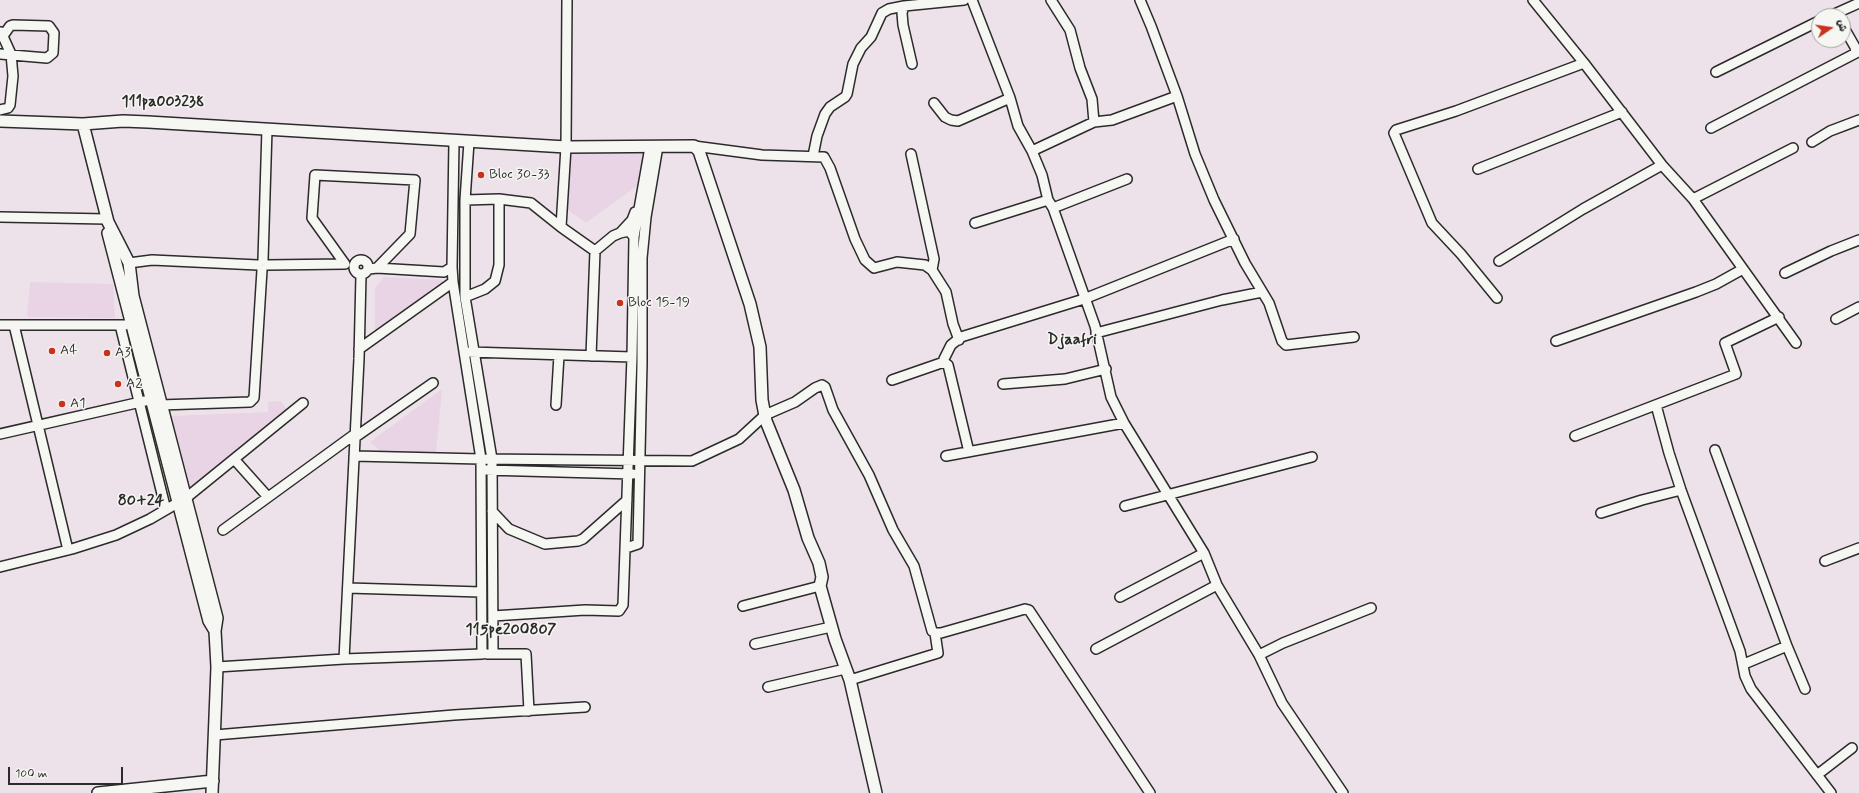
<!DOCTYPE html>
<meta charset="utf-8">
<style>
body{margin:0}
#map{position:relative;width:1859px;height:793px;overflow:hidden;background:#eee2ea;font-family:Mynerve,"Playpen Sans Arabic",sans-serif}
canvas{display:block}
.north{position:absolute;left:1811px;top:8px;width:40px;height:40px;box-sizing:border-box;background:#f6f6f2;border:1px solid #a5a5a2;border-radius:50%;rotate:77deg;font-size:11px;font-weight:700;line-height:16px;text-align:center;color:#2b2b2b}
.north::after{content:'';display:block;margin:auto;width:14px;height:18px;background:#c8321e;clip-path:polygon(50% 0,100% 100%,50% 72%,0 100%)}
.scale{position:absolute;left:8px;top:767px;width:115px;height:18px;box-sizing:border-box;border:2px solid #2b2b2b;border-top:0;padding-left:5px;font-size:12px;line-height:14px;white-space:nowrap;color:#2b2b2b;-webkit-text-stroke:3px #f6f6f2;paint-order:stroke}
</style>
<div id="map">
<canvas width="1859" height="793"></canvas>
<div class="north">ش</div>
<div class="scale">100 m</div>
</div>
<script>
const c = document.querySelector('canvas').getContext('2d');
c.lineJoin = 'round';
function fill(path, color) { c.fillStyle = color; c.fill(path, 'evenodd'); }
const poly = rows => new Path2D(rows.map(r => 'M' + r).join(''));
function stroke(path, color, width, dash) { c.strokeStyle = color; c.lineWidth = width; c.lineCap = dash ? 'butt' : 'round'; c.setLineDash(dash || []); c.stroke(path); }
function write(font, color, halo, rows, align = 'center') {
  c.font = font + ' Mynerve,sans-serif'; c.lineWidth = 3; c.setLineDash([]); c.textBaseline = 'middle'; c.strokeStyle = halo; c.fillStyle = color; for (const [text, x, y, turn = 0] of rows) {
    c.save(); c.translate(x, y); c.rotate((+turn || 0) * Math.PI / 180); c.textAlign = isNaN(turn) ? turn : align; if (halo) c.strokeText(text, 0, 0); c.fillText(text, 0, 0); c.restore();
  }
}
fill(poly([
 [645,150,638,185,586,223,568,210,569,152],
 [384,277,442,280,444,285,375,335,375,288],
 [30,282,113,284,115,318,27,317],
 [442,389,436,454,380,451,370,442],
 [281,401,287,410,191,489,171,416,268,412,268,402]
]), '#e9d4e5');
const minor = poly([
 [972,0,1010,98,1018,126,1032,151,1042,175,1048,200,1053,208,1095,326,1111,397,1124,423,1204,553,1217,585,1259,655,1282,703,1343,793],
 [1051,0,1070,30,1080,68,1092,99,1094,122],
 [1140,0,1151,26,1177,96,1195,154,1214,200,1245,263,1269,303,1282,341,1286,345,1354,337],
 [1533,0,1584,63,1662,165,1693,199,1796,343],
 [904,6,902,13,903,25,912,64],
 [1830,16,1859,3],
 [0,54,47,58,53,53,54,33,49,26,13,25,10,26,3,36],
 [1716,72,1819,21],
 [934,103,945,117,951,120,958,121,1010,98],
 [0,110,8,108,10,105,13,76,11,54,1,32],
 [1711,128,1856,53,1855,47,1843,26],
 [454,141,452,267,453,282,481,459,692,461,739,439,765,415,795,402,815,388,822,385,825,387,833,410,869,475,893,530,914,566,932,631,935,633,941,633,1025,609,1029,610,1150,793],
 [469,142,465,200,465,297,492,459,493,654],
 [1812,142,1830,131,1859,120],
 [694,146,762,155,824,157,830,168,855,239,865,260,874,268,897,262,925,265,932,270,946,292,953,324,959,340],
 [1032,151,1094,122,1112,120,1177,96],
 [911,154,934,259,932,270],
 [813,156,817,136,825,114,830,107,845,97,847,94,853,64,861,48,871,37,882,13,889,9,904,6,964,0],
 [1478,169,1622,112],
 [1693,199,1793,148],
 [465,200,499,199],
 [1053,208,1127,179],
 [0,217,107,219],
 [975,223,1048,200],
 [561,227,566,147,567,0],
 [634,237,629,231,620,233,632,220,635,212],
 [595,251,613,236,620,233],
 '354 267a7 7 0 1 1 14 0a7 7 0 1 1-14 0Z',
 [263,260,267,129],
 [1499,261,1583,209,1662,165],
 [129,263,152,260,258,265],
 [267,265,345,264,312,218,315,175,415,180,410,234,377,268],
 [369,269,377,268,444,272,452,267],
 [1785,273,1831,251,1859,240],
 [465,297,485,289,495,281,499,265,499,199,531,203,561,227,595,251,591,356],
 [1497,298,1461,254,1432,223,1394,133,1396,130,1456,111,1584,63],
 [1836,319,1859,307],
 [0,325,125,325],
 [14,325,68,550],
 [120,325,166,510],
 [1096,333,1222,300,1262,292],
 [1556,341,1696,292,1716,284,1743,269],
 [359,349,453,282],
 [470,352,632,357],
 [892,380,944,362],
 [1003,384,1065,379,1106,369],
 [160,405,250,402,254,398,262,270],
 [556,405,559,355],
 [1656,405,1669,453,1681,490,1740,651,1745,676,1751,689,1831,793],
 [0,434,145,401],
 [1575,436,1736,374,1725,343,1779,317],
 [354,438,433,383],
 [1715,450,1787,646,1805,689],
 [969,452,948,365,944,362,944,359,951,345,961,337,1084,299,1234,239],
 [946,456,1124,423],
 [234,459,268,497],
 [486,470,633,474],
 [1125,506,1312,457],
 [492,511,509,529,545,544,578,541,583,539,627,500],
 [1601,513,1642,500,1681,490],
 [223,530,355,434],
 [626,548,638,544,642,363,642,258,646,217,658,146],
 [1825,561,1859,548],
 [0,567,72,549,116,535,150,519,186,498,303,403],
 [348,588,481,592],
 [1120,597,1204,553],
 [743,606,820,586],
 [493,616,585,610,619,611,623,605,632,357,634,237,650,147],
 [755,644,831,627],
 [1096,649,1217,585],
 [487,654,526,654,529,711],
 [1259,655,1283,643,1371,608],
 [344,659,359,359,361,275],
 [1744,664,1787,646],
 [217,667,344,659,482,654,481,459,354,456],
 [850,680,938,653,935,633],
 [768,687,845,669],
 [215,735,454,715,585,707],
 [1817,775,1852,748]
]);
const tertiary = poly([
 [0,121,83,124,123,121,148,122,566,147,694,146,699,151,750,304,760,347,762,400,766,421,794,490,808,538,819,563,822,577,820,586,835,639,850,680,876,793],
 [83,124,108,222,129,263,133,296,140,323,217,618,215,631,217,667,212,793],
 [108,233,209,621,215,631],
 [98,793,213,781]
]);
stroke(minor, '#2b2b2b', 12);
stroke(tertiary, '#2b2b2b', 14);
stroke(minor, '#f6f6f2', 9);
stroke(tertiary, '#f6f6f2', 11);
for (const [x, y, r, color] of [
 [481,175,4,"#c8321e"],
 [620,303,4,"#c8321e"],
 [52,351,4,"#c8321e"],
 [107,353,4,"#c8321e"],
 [118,384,4,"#c8321e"],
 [62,404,4,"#c8321e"]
]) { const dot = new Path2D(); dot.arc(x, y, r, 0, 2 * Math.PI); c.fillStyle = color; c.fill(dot); stroke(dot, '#f6f6f2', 1.5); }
write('14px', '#2b2b2b', '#f6f6f2', [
 ["Bloc 30-33",489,175],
 ["Bloc 15-19",628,303],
 ["A4",60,351],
 ["A3",115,353],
 ["A2",126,384],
 ["A1",70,404]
], 'left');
write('bold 16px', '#2b2b2b', '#f6f6f2', [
 ["111pa003238",163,103],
 ["Djaafri",1072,341],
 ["80+24",141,502],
 ["115pe200807",511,631]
]);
</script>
